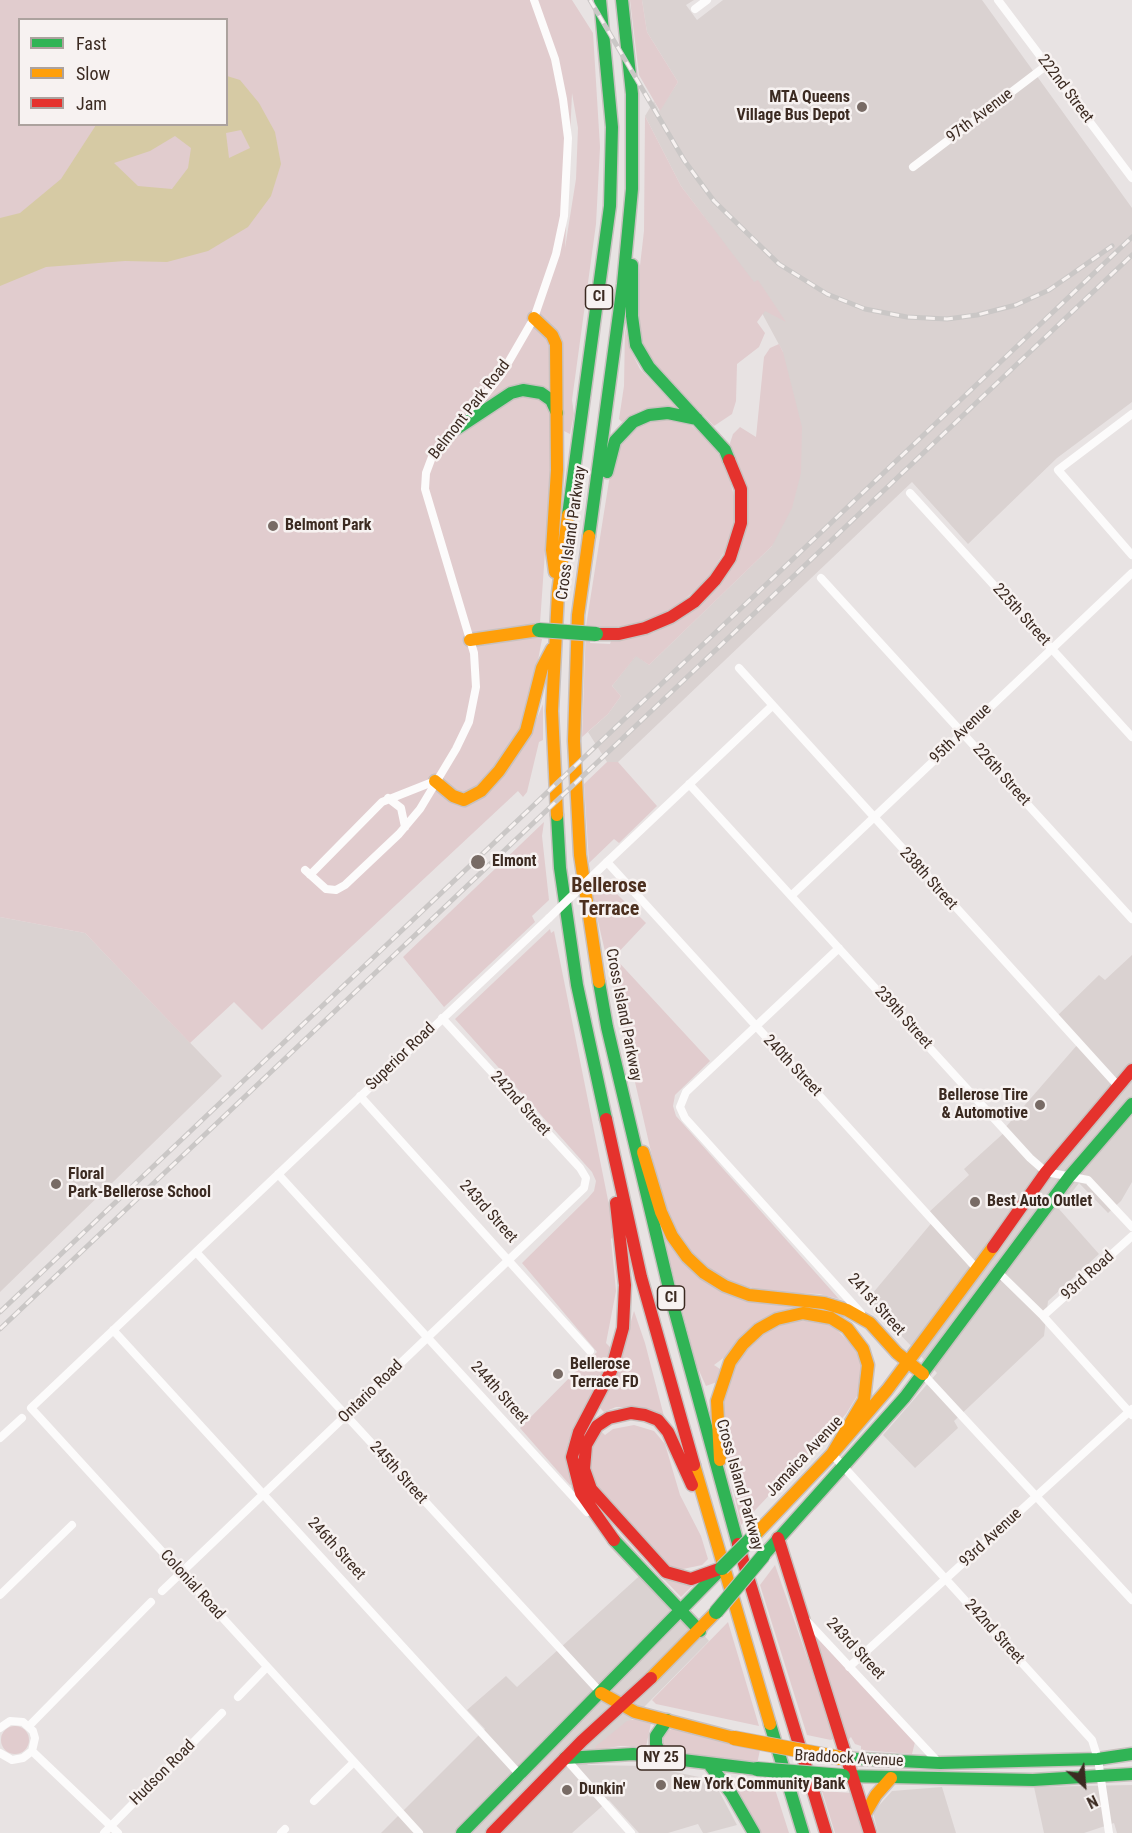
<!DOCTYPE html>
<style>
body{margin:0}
#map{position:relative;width:1132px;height:1833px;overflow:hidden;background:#e8e3e3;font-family:"Roboto Condensed",sans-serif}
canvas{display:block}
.legend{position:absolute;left:18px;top:18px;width:210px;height:108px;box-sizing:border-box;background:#f7f2f1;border:2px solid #aca29e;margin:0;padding:8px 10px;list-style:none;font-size:18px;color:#3b2a21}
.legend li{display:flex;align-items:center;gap:12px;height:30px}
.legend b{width:30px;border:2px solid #aca29e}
.north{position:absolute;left:1054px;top:1755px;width:60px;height:60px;-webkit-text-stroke:4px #f7f2f1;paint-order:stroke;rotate:154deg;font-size:16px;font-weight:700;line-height:24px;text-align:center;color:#3b2a21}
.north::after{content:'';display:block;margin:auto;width:21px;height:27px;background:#3b2a21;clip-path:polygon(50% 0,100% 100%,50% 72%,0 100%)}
</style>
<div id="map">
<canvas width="1132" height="1833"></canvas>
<ul class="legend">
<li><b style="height:8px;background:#30b455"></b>Fast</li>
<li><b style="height:8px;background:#ff9f0a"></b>Slow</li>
<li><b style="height:8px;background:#e5322d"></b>Jam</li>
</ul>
<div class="north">N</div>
</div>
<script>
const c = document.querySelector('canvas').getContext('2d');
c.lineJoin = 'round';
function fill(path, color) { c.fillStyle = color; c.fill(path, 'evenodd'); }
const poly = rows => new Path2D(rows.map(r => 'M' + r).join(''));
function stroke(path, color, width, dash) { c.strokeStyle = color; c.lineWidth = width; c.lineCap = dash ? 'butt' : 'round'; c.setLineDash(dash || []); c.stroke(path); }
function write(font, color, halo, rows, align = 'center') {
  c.font = font + ' "Roboto Condensed",sans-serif'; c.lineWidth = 5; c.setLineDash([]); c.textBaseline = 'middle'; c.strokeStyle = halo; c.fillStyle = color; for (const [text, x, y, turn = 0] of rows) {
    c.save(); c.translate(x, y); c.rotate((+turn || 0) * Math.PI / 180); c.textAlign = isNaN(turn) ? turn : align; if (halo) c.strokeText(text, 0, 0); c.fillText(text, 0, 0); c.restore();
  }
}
fill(poly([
 [642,0,694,0,686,5,697,20,723,0,982,0,1132,208,1132,402,1057,458,968,544,912,482,618,762,607,762,588,732,608,714,621,696,612,686,636,655,649,665,772,546,783,352,749,289,708,222,681,186,645,116,654,101,659,111,678,82,647,32],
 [0,917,85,933,222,1076,0,1292],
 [1132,955,1132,1182,1121,1201,1108,1213,1079,1183,1059,1209,1099,1254,1048,1301,1044,1336,954,1421,958,1428,915,1468,883,1435,937,1373,867,1300,934,1220,928,1213,969,1175,964,1169,1006,1131,1004,1129,1078,1044,1055,1018,1099,975,1105,980],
 [646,1570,709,1641,587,1765,647,1766,713,1780,737,1825,707,1833,703,1833,698,1824,668,1833,639,1833,609,1800,572,1833,381,1833,485,1729,467,1710,506,1676,517,1687],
 [1132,1785,1132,1833,1117,1833,1114,1823,1084,1833,1044,1833,1034,1787],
 [942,1787,956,1833,878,1833,873,1812,892,1791]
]), '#dad2d1');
fill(poly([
 [0,0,572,0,593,33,600,147,596,224,572,400,574,414,570,434,564,431,560,335,539,638,542,639,536,671,533,728,543,704,543,740,539,742,527,792,523,797,518,791,262,1030,234,1002,190,1043,85,933,0,917],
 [20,20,226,20,226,124,20,124],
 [572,93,578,128,576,179,565,248],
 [630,0,642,0,647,32,678,82,660,111,639,75],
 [645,116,681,186,754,282,758,280,786,322,765,311,757,322,765,333,759,347,737,364,736,401,732,414,714,426,648,358,639,337,635,309,644,231],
 [625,328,631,351,640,369,676,407,641,410,622,422,619,419,624,386],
 [779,344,783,352,802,427,801,473,792,508,772,546,649,665,636,656,612,686,621,696,608,714,582,737,586,626,612,462,619,443,646,421,667,419,691,425,712,443,727,469,734,496,735,519,729,544,707,580,678,605,645,622,611,628,592,627,590,643,610,644,611,641,653,633,687,615,719,587,740,549,730,443,733,434,740,427,756,437,764,357,770,348],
 [607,762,618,762,657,806,619,843,614,839,589,863,584,784],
 [544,822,542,836,549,900,532,916,535,922,444,1007,403,957],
 [609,886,646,923,614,957,710,1061,675,1095,673,1106,676,1116,839,1299,819,1294,768,1292,726,1281,688,1253,666,1217,592,895],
 [550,929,551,933,554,931,615,1235,611,1239,616,1291,606,1343,611,1348,598,1385,569,1440,566,1459,573,1484,570,1485,520,1428,576,1371,571,1365,580,1358,585,1363,597,1352,522,1263,588,1198,594,1191,596,1181,592,1172,455,1019],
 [660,1223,746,1301,806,1306,730,1353,714,1365,720,1369,717,1382,706,1386,696,1364],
 [634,1311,645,1343,666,1424,641,1407,616,1407,604,1412,600,1408,616,1372],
 [795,1319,832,1325,856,1349,863,1365,857,1396,846,1414,741,1525,723,1444,721,1399,733,1364,761,1334],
 [634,1425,654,1431,665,1444,680,1495,701,1536,708,1559,702,1565,683,1569,683,1573,666,1565,595,1485,590,1472,594,1439,600,1430,605,1435,613,1429],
 [775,1565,835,1738,831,1740,807,1735,760,1585],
 [658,1573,693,1585,681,1597],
 [728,1622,759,1726,656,1704,652,1700],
 [813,1633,915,1742,912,1754,861,1750,861,1746,855,1744,851,1737,848,1740,811,1634],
 [636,1719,651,1723,646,1747,620,1746,596,1750,595,1747,627,1721],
 '1 1740a14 14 0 1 1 28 0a14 14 0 1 1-28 0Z',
 [675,1728,760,1750,757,1764,670,1753,661,1748,660,1739,664,1732],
 [732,1784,774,1786,789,1833,760,1833],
 [822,1791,852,1793,863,1833,835,1833]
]), '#e1ccce');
fill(poly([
 [227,76,240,80,259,103,275,132,281,164,271,196,248,227,208,251,167,262,125,261,46,267,0,286,0,218,20,213,61,179,96,125,226,124],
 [241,130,250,148,229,158,226,133],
 [175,136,191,148,188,168,172,189,138,186,114,163,150,151]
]), '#d6caa4');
const fast = poly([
 [632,265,632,316,636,345,649,367,725,450,729,460],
 [458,428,511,393,523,390,541,393,551,400,557,413],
 [607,472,615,441,633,422,649,415,668,413,697,419],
 [568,515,610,206,612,127,600,0],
 [589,536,623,284,632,189,632,94,622,0],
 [557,815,560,868,577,985,606,1119],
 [599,982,607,1027,673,1305,738,1544],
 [614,1540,700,1631],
 [763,1556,905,1397,1069,1177,1132,1104],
 [770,1724,803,1833],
 [565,1758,633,1754,757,1769],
 [662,1758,656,1744,656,1736,667,1720],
 [840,1758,940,1763,1098,1759,1132,1754],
 [709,1764,731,1793,754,1833],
 [843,1776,1033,1780,1132,1774],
 [462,1833,722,1568]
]);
const slow = poly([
 [534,318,552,335,556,344,557,470,552,550,555,572],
 [589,536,578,615,574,741,580,855,599,982],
 [470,640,539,630],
 [435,781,453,796,464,800,481,791,499,771,526,731,542,668,552,649],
 [557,815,552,711,558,593,568,515],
 [643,1152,661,1212,672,1236,687,1257,704,1273,725,1286,749,1295,824,1303,847,1310,870,1323],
 [870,1323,897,1353,923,1374],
 [720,1460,717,1401,730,1362,743,1344,759,1329,777,1319,803,1313,831,1318,847,1328,863,1349,868,1365,864,1400,832,1454],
 [694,1465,770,1724],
 [754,1536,832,1454,887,1390,993,1247],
 [651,1678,716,1612],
 [601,1693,635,1712,734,1738],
 [865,1814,876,1795,891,1778]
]);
const jam = poly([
 [596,634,619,634,645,628,671,617,694,602,715,580,730,558,741,523,741,489,729,460],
 [606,1119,641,1277,694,1465],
 [993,1247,1046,1172,1132,1070],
 [692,1485,668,1432,658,1420,645,1415,631,1413,609,1418,597,1426,586,1445,584,1469,591,1489,666,1572,691,1579,722,1568],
 [778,1538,870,1833],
 [614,1540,581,1493,572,1457,579,1432,611,1371,623,1328,625,1285,616,1203],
 [738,1544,826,1833],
 [492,1833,582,1741,651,1678]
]);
stroke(fast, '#c8c1bf', 15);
stroke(slow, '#c8c1bf', 15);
stroke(jam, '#c8c1bf', 15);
stroke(poly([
 [998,0,1132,178],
 [695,9,707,0],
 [913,167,1047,65],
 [470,414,501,375,534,318,556,254,564,216,568,138,563,99,555,59,534,0],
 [1132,414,1058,470,1132,555],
 [910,493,1132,737],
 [821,578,1132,919],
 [739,668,1119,1087],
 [772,706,607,862,977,1269],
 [689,784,1030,1158,1046,1172,1088,1180,1132,1227],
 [388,798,401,808,405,827],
 [305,870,326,889,336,890,345,885,399,834,420,809,456,749,469,722,476,687,474,653,425,489,426,473,432,457,459,427],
 [310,875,382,802,435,781],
 [791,896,1132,573],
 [839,948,686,1092,680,1107,685,1118,861,1313],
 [360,1096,590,1351],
 [278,1174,587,1512],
 [196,1252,601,1693],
 [998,1272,1043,1316,1132,1415],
 [1043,1316,1132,1236],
 [113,1330,521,1776],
 [923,1374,1132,1600],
 [0,1438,22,1418],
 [832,1454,1092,1740,1098,1759,1109,1833],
 [162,1591,584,1188,586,1178,580,1168,442,1018],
 [0,1595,72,1525],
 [805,1619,939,1763],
 [849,1667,1132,1409],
 [238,1697,267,1667],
 [29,1726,151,1602],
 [0,1728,10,1721,23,1722,33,1731,35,1738,32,1751,23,1758,12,1760,0,1753],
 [32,1751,118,1833],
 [565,1758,631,1833],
 [314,1801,354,1762],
 [104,1833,222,1713],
 [281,1833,285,1829],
 [419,1833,31,1408,549,918]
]), '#fcfbfb', 8);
stroke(fast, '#30b455', 12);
stroke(slow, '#ff9f0a', 12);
stroke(jam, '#e5322d', 12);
const rail = poly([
 [590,0,684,160,714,201,779,264,827,294,865,309,907,317,947,319,977,315,1016,305,1049,290,1112,246],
 [0,1312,1132,237],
 [0,1329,1132,255]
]);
stroke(rail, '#cac7c6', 5);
stroke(rail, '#f7f2f1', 3, [9]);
const fastBridge = poly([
 [539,630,596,634],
 [722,1568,754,1536],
 [716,1612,763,1556],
 [757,1769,843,1776]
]);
const slowBridge = poly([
 [734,1738,840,1758]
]);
stroke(fastBridge, '#c5bebc', 16, []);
stroke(slowBridge, '#c5bebc', 16, []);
stroke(poly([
 [549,918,607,862]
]), '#fcfbfb', 8);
stroke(fastBridge, '#30b455', 14);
stroke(slowBridge, '#ff9f0a', 14);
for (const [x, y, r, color] of [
 [862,107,6,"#786b65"],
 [273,526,6,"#786b65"],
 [478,862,8,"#786b65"],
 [1040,1105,6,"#786b65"],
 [56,1184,6,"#786b65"],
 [975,1202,6,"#786b65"],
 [558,1374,6,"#786b65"],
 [661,1785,6,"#786b65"],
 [567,1790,6,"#786b65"]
]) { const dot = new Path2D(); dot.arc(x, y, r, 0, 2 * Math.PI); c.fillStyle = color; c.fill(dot); stroke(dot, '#f7f2f1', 2); }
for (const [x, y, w] of [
 [599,297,27],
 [671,1298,27],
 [661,1758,48]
]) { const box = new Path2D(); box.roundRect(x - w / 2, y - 12, w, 24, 4.5); c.fillStyle = '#f7f2f1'; c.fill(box); stroke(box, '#3b2a21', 1.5); }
write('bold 15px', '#3b2a21', null, [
 ["CI",599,297],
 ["CI",671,1298],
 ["NY 25",661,1758]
]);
write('16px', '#3b2a21', '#f7f2f1', [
 ["222nd Street",1065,89,53],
 ["97th Avenue",980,116,-37],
 ["Belmont Park Road",470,410,-52],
 ["Cross Island Parkway",572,533,-82],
 ["225th Street",1021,615,48],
 ["95th Avenue",961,734,-44],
 ["226th Street",1001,775,48],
 ["238th Street",928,879,48],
 ["Cross Island Parkway",623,1015,79],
 ["239th Street",903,1018,48],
 ["Superior Road",401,1057,-44],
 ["240th Street",792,1066,47],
 ["242nd Street",520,1104,48],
 ["243rd Street",488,1212,48],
 ["93rd Road",1088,1276,-42],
 ["241st Street",876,1305,48],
 ["Ontario Road",371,1392,-44],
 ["244th Street",499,1393,48],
 ["Jamaica Avenue",805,1457,-47],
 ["245th Street",398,1473,48],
 ["Cross Island Parkway",739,1485,74],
 ["93rd Avenue",991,1538,-43],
 ["246th Street",336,1549,48],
 ["Colonial Road",192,1585,48],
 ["242nd Street",994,1632,48],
 ["243rd Street",855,1649,47],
 ["Braddock Avenue",849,1759,3],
 ["Hudson Road",163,1773,-45]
]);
write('bold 16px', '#3b2a21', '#f7f2f1', [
 ["MTA Queens",850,98,"right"],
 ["Village Bus Depot",850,116,"right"],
 ["Belmont Park",285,526],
 ["Elmont",492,862],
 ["Bellerose Tire",1028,1096,"right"],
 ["& Automotive",1028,1114,"right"],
 ["Floral",68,1175],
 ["Park-Bellerose School",68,1193],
 ["Best Auto Outlet",987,1202],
 ["Bellerose",570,1365],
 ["Terrace FD",570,1383],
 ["New York Community Bank",673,1785],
 ["Dunkin'",579,1790]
], 'left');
write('bold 20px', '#4c2f1e', '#f7f2f1', [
 ["Bellerose",609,887],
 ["Terrace",609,910]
]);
</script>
